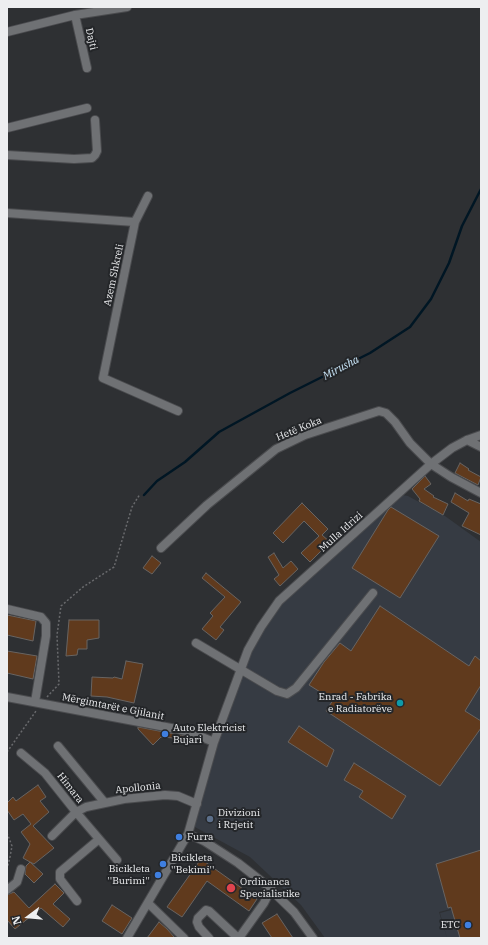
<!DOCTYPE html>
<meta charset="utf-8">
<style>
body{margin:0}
#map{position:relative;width:488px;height:945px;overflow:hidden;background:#2e3033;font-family:"IBM Plex Serif",serif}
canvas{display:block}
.frame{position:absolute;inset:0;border:8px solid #edeef0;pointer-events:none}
.north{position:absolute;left:8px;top:897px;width:40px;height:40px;-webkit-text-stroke:3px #242629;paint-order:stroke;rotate:254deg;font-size:11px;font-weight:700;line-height:16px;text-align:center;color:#edeef0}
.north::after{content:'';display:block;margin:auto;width:14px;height:18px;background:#edeef0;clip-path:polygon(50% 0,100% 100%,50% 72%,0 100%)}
</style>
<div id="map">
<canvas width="488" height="945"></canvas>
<div class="frame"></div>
<div class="north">N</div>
</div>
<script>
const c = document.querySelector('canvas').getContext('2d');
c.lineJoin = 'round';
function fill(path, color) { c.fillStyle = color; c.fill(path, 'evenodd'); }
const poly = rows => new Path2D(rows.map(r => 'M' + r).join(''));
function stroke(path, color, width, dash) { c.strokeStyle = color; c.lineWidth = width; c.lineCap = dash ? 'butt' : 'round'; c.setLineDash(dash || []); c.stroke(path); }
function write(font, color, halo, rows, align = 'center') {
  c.font = font + ' "IBM Plex Serif",serif'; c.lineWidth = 4; c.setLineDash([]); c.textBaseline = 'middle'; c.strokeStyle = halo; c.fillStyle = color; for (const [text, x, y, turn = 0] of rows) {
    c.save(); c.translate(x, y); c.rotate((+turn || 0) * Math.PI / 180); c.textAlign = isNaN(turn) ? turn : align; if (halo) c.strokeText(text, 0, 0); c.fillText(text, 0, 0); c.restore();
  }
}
fill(poly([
 [397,494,408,496,445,516,481,542,481,901,439,912,447,938,325,938,301,905,250,857,193,826,214,742,241,669,279,601],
 [481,902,481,938,447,938,440,913]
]), '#363b43');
stroke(poly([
 [144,495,157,481,185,462,219,432,290,393,370,353,410,327,431,299,449,263,462,226,481,189]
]), '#001624', 2.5);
const building = poly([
 [460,463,469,469,468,470,481,477,478,485,455,473,460,463],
 [425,476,431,484,424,489,434,496,433,497,448,504,443,515,419,501,420,499,412,489,425,476],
 [455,493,468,501,469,499,481,504,481,535,462,526,469,513,451,502,455,493],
 [302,503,328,529,322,535,330,542,310,562,301,553,319,536,304,521,283,543,273,533,302,503],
 [391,507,439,536,400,598,352,568,388,510,391,507],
 [274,553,283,568,291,561,298,569,280,586,274,579,279,575,268,557,274,553],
 [152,556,161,563,152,574,143,568,152,556],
 [206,573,241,602,220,627,224,630,216,640,202,629,213,616,210,613,225,597,202,578,206,573],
 [380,606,469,666,475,656,481,661,481,685,465,711,481,721,481,728,440,786,326,711,333,700,309,685,324,662,340,643,351,651,380,606],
 [7,615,36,621,33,641,7,635,7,615],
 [69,620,99,620,99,638,87,640,87,649,78,649,77,655,66,656,69,620],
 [7,651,37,656,33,679,7,673,7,651],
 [126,661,143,664,134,703,107,697,91,696,92,677,113,678,114,677,122,679,126,661],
 [299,726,334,750,327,767,288,742,299,726],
 [138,727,185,736,186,739,161,737,153,745,138,729,138,727],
 [354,763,406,796,392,819,359,797,363,791,344,780,354,763],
 [38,785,46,797,40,801,49,812,33,826,54,848,34,864,30,862,43,874,34,883,25,874,26,866,30,862,23,858,30,844,21,832,31,824,23,814,14,820,7,810,7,803,13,797,16,801,38,785],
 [481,850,481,938,460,938,451,907,448,908,436,864,481,850],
 [201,859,257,899,249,911,207,881,182,917,167,907,201,859],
 [55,884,64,893,53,904,70,919,63,927,41,908,15,929,7,920,7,895,14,892,29,908,55,884],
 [112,905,132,918,122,934,102,921,112,905],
 [277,914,293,938,272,938,262,923,277,914],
 [159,922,167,929,175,938,147,938,159,922]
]);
fill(building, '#603a1d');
stroke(building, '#686462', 1);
const minor = poly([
 [75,15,87,68],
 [7,32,75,15,127,7],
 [7,128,87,108],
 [7,155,74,159,92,158,95,155,97,151,95,120],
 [7,213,135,222,103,378,178,411],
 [135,222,148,196],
 [467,440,481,447],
 [161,548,207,505,276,449,305,435,379,411,386,413,395,422,410,443,431,464,451,477,481,493],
 [7,609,41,617,46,623,46,636,35,702],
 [196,643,277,691,287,694,296,688,373,593],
 [7,697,187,731,214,742],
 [58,746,105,803],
 [21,753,45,773,76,812,117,860],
 [188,834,204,841,238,863,265,884,294,912,313,938],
 [52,836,76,812,86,807,124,799,165,795,178,796,197,804],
 [7,890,17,882,21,869],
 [77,901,60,879,60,872,98,840],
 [148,903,184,938],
 [127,938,188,834,214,742,248,650,261,627,279,601,431,464,452,448,467,440,481,435],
 [209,938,199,927,197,922,198,918,206,910,209,911,238,938],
 [239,938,264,903,271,889]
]);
stroke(minor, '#4a4b4e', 10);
stroke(poly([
 [47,697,59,684,57,635,61,606,83,587,114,567,132,507,140,494],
 [7,752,36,711],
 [7,833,12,846,10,857,7,869]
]), '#696a6d', 1.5, [2, 2]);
stroke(minor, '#6f7174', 8);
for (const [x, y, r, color] of [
 [400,703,4,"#0f9aa8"],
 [165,734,4,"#3f7fe0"],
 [210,819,4,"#5c6f8a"],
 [179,837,4,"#3f7fe0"],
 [163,864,4,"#3f7fe0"],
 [158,875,4,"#3f7fe0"],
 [231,888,5,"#e0444e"],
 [468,925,4,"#3f7fe0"]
]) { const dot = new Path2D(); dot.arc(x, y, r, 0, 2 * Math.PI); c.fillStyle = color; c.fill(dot); stroke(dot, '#242629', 1.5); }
write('10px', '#edeef0', '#242629', [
 ["Dajti",91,39,77],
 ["Azem Shkreli",114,275,-78],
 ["Hetë Koka",299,429,-22],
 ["Mulla Idrizi",341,532,-42],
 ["Mërgimtarët e Gjilanit",113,707,11],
 ["Himara",70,788,52],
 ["Apollonia",138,788,-6]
]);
write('10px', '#edeef0', '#242629', [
 ["Enrad - Fabrika",392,697,"right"],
 ["e Radiatorëve",392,709,"right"],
 ["Auto Elektricist",173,728],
 ["Bujari",173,740],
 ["Divizioni",218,813],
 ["i Rrjetit",218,825],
 ["Furra",187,837],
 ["Bicikleta",171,858],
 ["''Bekimi''",171,870],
 ["Bicikleta",150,869,"right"],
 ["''Burimi''",150,881,"right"],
 ["Ordinanca",240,882],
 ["Specialistike",240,894],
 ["ETC",460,925,"right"]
], 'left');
write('italic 11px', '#c8e4f7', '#242629', [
 ["Mirusha",341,368,-28]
]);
</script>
